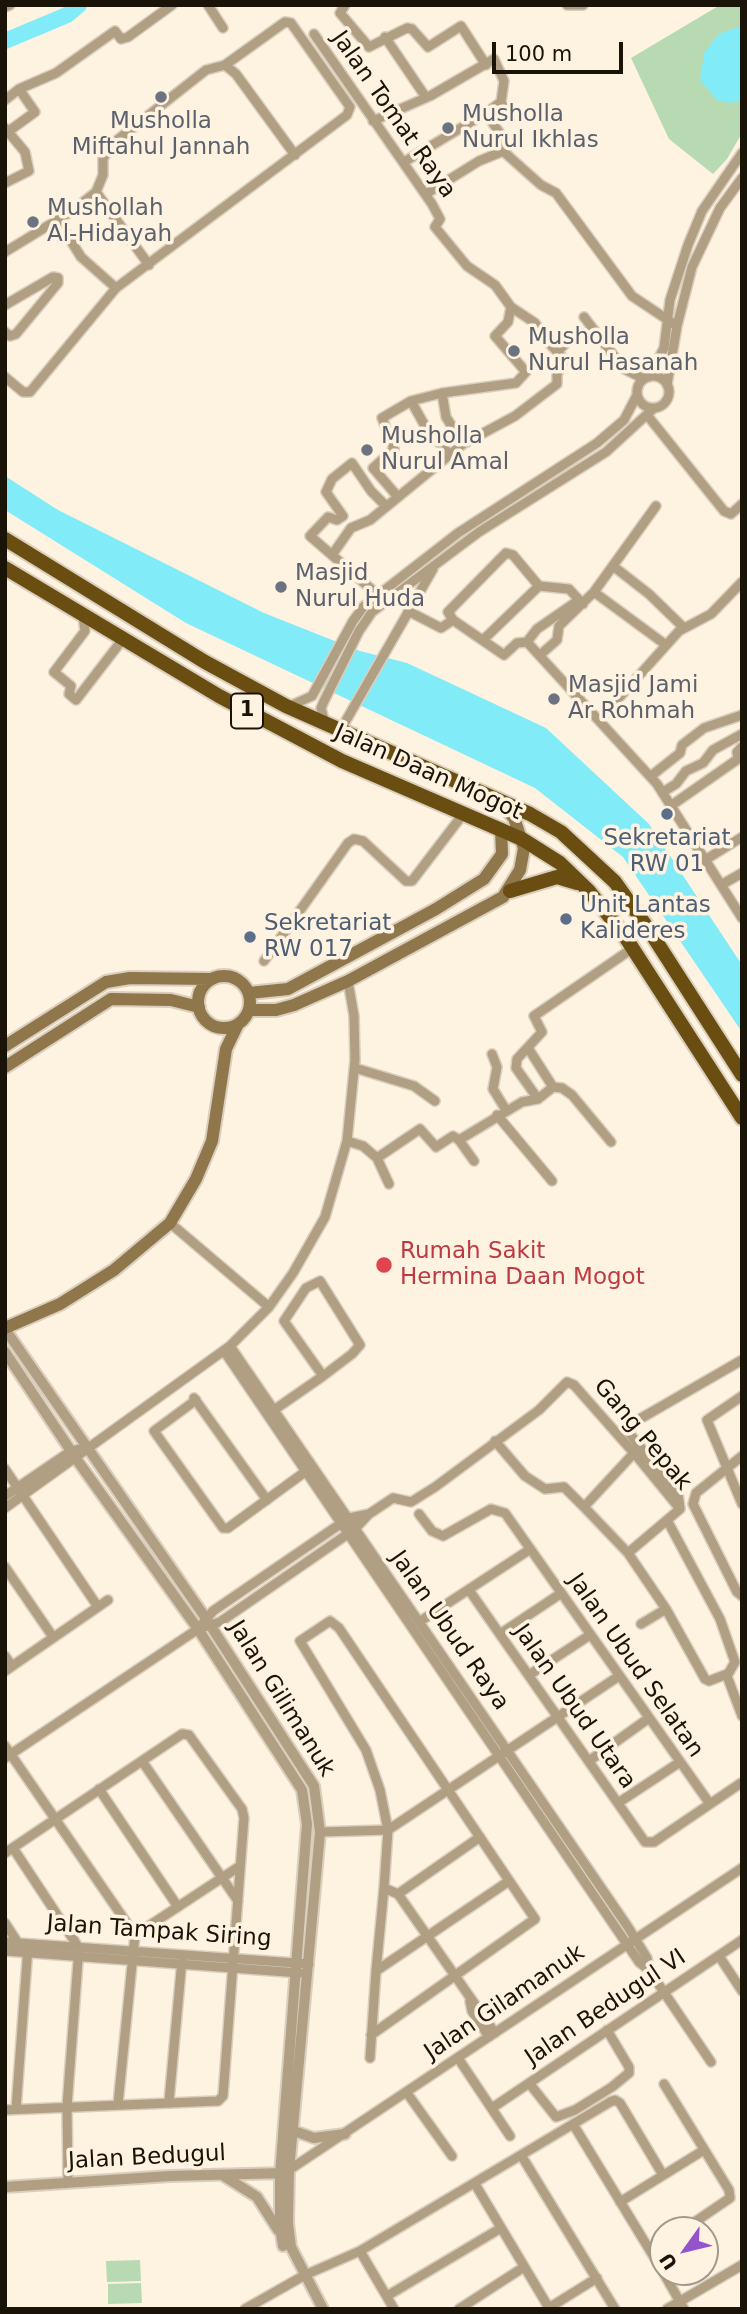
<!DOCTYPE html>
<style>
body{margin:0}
#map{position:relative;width:747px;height:2314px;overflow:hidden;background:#fef2e0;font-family:"DejaVu Sans",sans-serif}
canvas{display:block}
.frame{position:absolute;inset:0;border:7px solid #1a1308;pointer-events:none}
.north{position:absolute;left:649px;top:2216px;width:70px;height:70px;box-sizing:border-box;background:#fef2e0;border:2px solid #a3998a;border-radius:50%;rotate:236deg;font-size:19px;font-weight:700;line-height:28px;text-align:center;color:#1a1308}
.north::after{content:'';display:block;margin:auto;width:24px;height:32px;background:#9354cb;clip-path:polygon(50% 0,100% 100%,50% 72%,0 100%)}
.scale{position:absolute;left:492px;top:42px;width:131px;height:32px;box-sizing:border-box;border:4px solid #1a1308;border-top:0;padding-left:9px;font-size:21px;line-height:24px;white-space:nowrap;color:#1a1308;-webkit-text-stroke:5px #fef2e0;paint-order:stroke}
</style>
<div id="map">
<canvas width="747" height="2314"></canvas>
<div class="frame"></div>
<div class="north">U</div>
<div class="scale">100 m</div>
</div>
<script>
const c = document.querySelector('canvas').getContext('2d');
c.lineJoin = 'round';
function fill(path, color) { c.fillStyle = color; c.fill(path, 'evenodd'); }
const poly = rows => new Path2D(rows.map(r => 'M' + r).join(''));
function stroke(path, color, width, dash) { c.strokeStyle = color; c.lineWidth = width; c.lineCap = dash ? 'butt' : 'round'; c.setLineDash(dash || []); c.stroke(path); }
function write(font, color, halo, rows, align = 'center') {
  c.font = font + ' "DejaVu Sans",sans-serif'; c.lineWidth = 7; c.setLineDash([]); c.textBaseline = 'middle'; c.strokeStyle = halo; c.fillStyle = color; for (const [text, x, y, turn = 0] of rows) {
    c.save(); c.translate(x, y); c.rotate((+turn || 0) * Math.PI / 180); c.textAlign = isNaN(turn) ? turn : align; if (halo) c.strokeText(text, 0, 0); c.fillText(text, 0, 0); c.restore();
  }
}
fill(poly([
 [720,5,742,5,742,133,727,159,713,174,669,139,631,58],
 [140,2260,141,2281,107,2282,106,2261],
 [141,2283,142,2303,108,2304,108,2284]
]), '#b7dab3');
fill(poly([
 [742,26,742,100,730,103,717,100,700,80,704,53,719,34],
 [5,476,58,510,264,613,360,651,407,663,546,728,649,824,742,965,742,1032,623,857,535,788,186,623,5,510]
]), '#81ebf7');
stroke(poly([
 [5,41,67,15,79,5]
]), '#81ebf7', 16);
const minor = poly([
 [208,5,223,28],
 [345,5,340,13,369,47,407,28,412,29,428,47,461,26,486,65],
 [567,5,583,5],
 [5,7,10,5],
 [314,34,432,204,440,219,435,227,467,266,495,285,511,307,508,322,495,336,526,372,516,383,442,393,411,401,382,418,394,449,373,468,398,497],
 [385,37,425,96],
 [225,65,236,74,295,155],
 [5,100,19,89,56,73,115,31,121,39,128,37,172,5],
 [373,121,430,96,494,59,504,81,501,102,486,113,501,135,506,150,479,161,426,194],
 [493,123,507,113,501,102],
 [5,128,25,152,29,171,5,183],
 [9,131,35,112,19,89],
 [504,152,541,185,556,193,632,296,677,326],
 [404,162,486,113],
 [96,192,149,265],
 [58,220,81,257,116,288],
 [5,252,72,211,96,192,103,175,103,158,116,141,206,70,225,65,285,22,291,23,350,107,347,115,116,288,30,392,23,392,5,377],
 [5,305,53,277,58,278,58,283,16,334,10,336,5,332],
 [584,317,624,369,644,379],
 [557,352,567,342],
 '637 392a16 16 0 1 1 32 0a16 16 0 1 1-32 0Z',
 [649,377,664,348,670,300,688,245,702,211,742,153],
 [667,385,677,326,692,267,720,208,742,178],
 [442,393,446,417,463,444,515,416,557,384,557,375,564,359,546,340,535,323,511,307],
 [411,401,425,426,451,456],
 [647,415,724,511,731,514,742,504],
 [332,555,351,528,370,520,463,444],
 [613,566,649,594,683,627],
 [539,586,569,589,583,604],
 [594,592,666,645],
 [378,595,310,536,328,517,337,520,343,516,326,492,332,479,352,463,371,491,385,505],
 [408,611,441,628,453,620,504,655,517,643,527,642],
 [83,616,85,631,54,672,71,686,69,694,76,700,123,639],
 [453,620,448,612,506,553,513,555,539,586],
 [483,640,539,586],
 [527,642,657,784,742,918],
 [527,642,537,629,579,600],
 [540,655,557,640,559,626,594,592,656,506],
 [290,706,312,696,353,621,364,606,458,533,597,443,624,420,637,395],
 [599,720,679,631,711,614,742,582],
 [325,724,321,708,324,701,359,631,372,612,479,532,606,452,654,408],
 [340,731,433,569],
 [651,776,680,753,682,745,704,728,742,715],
 [663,792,676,784,686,771,703,763,713,750,742,734],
 [672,805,738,759,737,752,742,747],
 [705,860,742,837],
 [721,885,742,873],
 [264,961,348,843,354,839,363,841,406,881,412,881,464,813],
 [492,1054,497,1067,493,1089,506,1110],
 [355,1068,414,1086,435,1101],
 [553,1087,562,1088,572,1095,611,1142],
 [538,1099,516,1068,517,1059,542,1032,534,1016,633,948],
 [497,1115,552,1181],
 [459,1140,474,1161],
 [347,1141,363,1146,377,1158,389,1184],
 [377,1158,420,1129,436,1147,453,1136,459,1140,522,1102,538,1099,553,1087,528,1048],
 [170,1223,269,1307],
 [230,1346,628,1927,647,1958,649,1970],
 [224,1351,639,1962,649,1970,711,2062],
 [742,1396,707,1420,742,1504],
 [194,1398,267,1500],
 [196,1400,154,1431,223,1528,228,1528,309,1469],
 [274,1410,323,1376,352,1354,360,1345,320,1281,306,1288,284,1321,323,1376],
 [495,1441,525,1476,545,1489,564,1487,584,1507],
 [742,1456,696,1493,693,1504,737,1592,742,1596],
 [5,1469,98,1607],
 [5,1496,71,1451,87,1447],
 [5,1508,230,1346,269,1307,293,1273,325,1217,347,1141,355,1060,354,1016,348,981],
 [680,1508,678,1494,630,1434,631,1424,742,1360],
 [680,1509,628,1553,666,1609,705,1679,709,1681,727,1674],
 [419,1514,432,1531,443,1536,491,1509,505,1513,710,1804],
 [667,1520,720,1619,735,1662,727,1676,742,1716],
 [628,1553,584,1507,634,1453],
 [5,1567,53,1637],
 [469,1590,645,1842,654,1842,741,1783],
 [419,1622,529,1550],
 [641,1624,666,1609],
 [198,1629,220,1622,355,1529,369,1514,393,1498,411,1502,435,1487,539,1410,567,1382,574,1385,634,1453,680,1509],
 [500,1634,560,1594],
 [5,1656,12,1666],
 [5,1671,108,1600],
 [529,1675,590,1635],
 [5,1746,135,1935,118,2104],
 [5,1758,198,1629,213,1611,349,1518,369,1514],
 [142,1761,238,1901],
 [589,1761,649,1718],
 [99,1789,178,1907],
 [618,1803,680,1762],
 [320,1832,388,1830,619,1676],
 [13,1848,79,1948,67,2106,68,2182],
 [5,1853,182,1734,189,1735,242,1809,244,1818,223,2096,218,2101,5,2110],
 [384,1888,398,1894,495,2033],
 [398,1894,480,1837],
 [5,1923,18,1943],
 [135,1935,240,1866],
 [5,1942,309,1964],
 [5,1951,300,1973],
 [719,1956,742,1991],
 [376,1971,509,1881],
 [470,2001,472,2011,489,2037],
 [370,2058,376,1971,384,1888,388,1830,380,1790,366,1750,300,1641,330,1621,339,1628,535,1919,371,2035],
 [458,2058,510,2136],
 [529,2083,556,2117,575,2110,612,2087,629,2073,629,2067,607,2030],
 [664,2084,729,2190,730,2198,683,2230],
 [407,2093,452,2156],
 [169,2101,182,1960],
 [492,2108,742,1940],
 [16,2109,28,1947],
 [573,2124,663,2272],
 [521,2155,615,2309],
 [289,2170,742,1868],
 [475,2184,549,2308],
 [620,2202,704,2150],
 [650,2250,663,2242],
 [360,2251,394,2309],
 [663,2272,684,2309],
 [387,2296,501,2228],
 [245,2309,305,2275,360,2251,610,2102,615,2100,620,2103,663,2175],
 [459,2309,524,2267],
 [547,2309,597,2278],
 [667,2309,742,2265]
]);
const tertiary = poly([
 [5,1329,205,1617,314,1786,320,1832,289,2170,288,2223,291,2247,323,2309],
 [5,1352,77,1460,198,1629,302,1790,307,1824,280,2175,280,2227,283,2246],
 [294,2131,314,2138,345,2134],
 [224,2176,257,2197,278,2230],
 [5,2187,170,2176,285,2173]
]);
const secondary = poly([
 '198 1002a26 26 0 1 1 52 0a26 26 0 1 1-52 0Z',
 [249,993,288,989,436,909,484,879,502,854,501,829],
 [249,1010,276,1010,294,1005,348,981,503,897,520,870,524,848,514,818,501,803],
 [5,1046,106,982,130,978,211,979],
 [5,1067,111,999,171,1000,199,1007],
 [5,1328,60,1304,114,1270,170,1223,196,1179,212,1141,226,1049,238,1024]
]);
const trunk = poly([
 [5,539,205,662,286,706,530,814,561,832,615,882,649,930,742,1075],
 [5,568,219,696,342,761,522,839,560,863,589,891,624,935,742,1118],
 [510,891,557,877,577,883]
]);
stroke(minor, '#dacebd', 12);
stroke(tertiary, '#dacebd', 14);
stroke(secondary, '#dacebd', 16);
stroke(trunk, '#dacebd', 18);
stroke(minor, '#b09f82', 9);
stroke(tertiary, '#b09f82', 10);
stroke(secondary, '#8f764b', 12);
stroke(trunk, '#6a4e11', 14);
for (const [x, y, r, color] of [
 [161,97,7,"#6b7280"],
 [448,128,7,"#6b7280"],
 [33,222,7,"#6b7280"],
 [514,351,7,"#6b7280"],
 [367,450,7,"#6b7280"],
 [281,587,7,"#6b7280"],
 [554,699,7,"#6b7280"],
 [667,814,7,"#5c6f8a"],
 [566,919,7,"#5c6f8a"],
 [250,937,7,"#5c6f8a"],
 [384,1265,9,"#e0444e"]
]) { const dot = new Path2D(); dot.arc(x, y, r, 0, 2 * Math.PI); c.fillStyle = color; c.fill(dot); stroke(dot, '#fef2e0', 2.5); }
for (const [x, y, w] of [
 [247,711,32]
]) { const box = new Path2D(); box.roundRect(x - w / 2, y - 17.5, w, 35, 5); c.fillStyle = '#fef2e0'; c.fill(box); stroke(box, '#1a1308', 2); }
write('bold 21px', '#1a1308', null, [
 ["1",247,711]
]);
write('23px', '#1a1308', '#fef2e0', [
 ["Jalan Tomat Raya",393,115,55],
 ["Jalan Daan Mogot",428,773,24],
 ["Gang Pepak",642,1435,50],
 ["Jalan Ubud Raya",449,1631,55],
 ["Jalan Ubud Selatan",635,1666,55],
 ["Jalan Gilimanuk",281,1699,58],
 ["Jalan Ubud Utara",574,1707,55],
 ["Jalan Tampak Siring",159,1932,4],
 ["Jalan Gilamanuk",505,2003,-34],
 ["Jalan Bedugul VI",606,2008,-34],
 ["Jalan Bedugul",147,2158,-3]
]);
write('23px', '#5b616d', '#fef2e0', [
 ["Musholla",462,115],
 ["Nurul Ikhlas",462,141],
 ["Musholla",161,122,"center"],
 ["Miftahul Jannah",161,148,"center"],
 ["Mushollah",47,209],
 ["Al-Hidayah",47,235],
 ["Musholla",528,338],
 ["Nurul Hasanah",528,364],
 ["Musholla",381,437],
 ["Nurul Amal",381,463],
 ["Masjid",295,574],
 ["Nurul Huda",295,600],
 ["Masjid Jami",568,686],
 ["Ar Rohmah",568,712]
], 'left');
write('23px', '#4e5e75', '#fef2e0', [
 ["Sekretariat",667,839,"center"],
 ["RW 01",667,865,"center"],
 ["Unit Lantas",580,906],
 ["Kalideres",580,932],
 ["Sekretariat",264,924],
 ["RW 017",264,950]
], 'left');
write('23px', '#be3a42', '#fef2e0', [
 ["Rumah Sakit",400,1252],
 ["Hermina Daan Mogot",400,1278]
], 'left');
</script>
